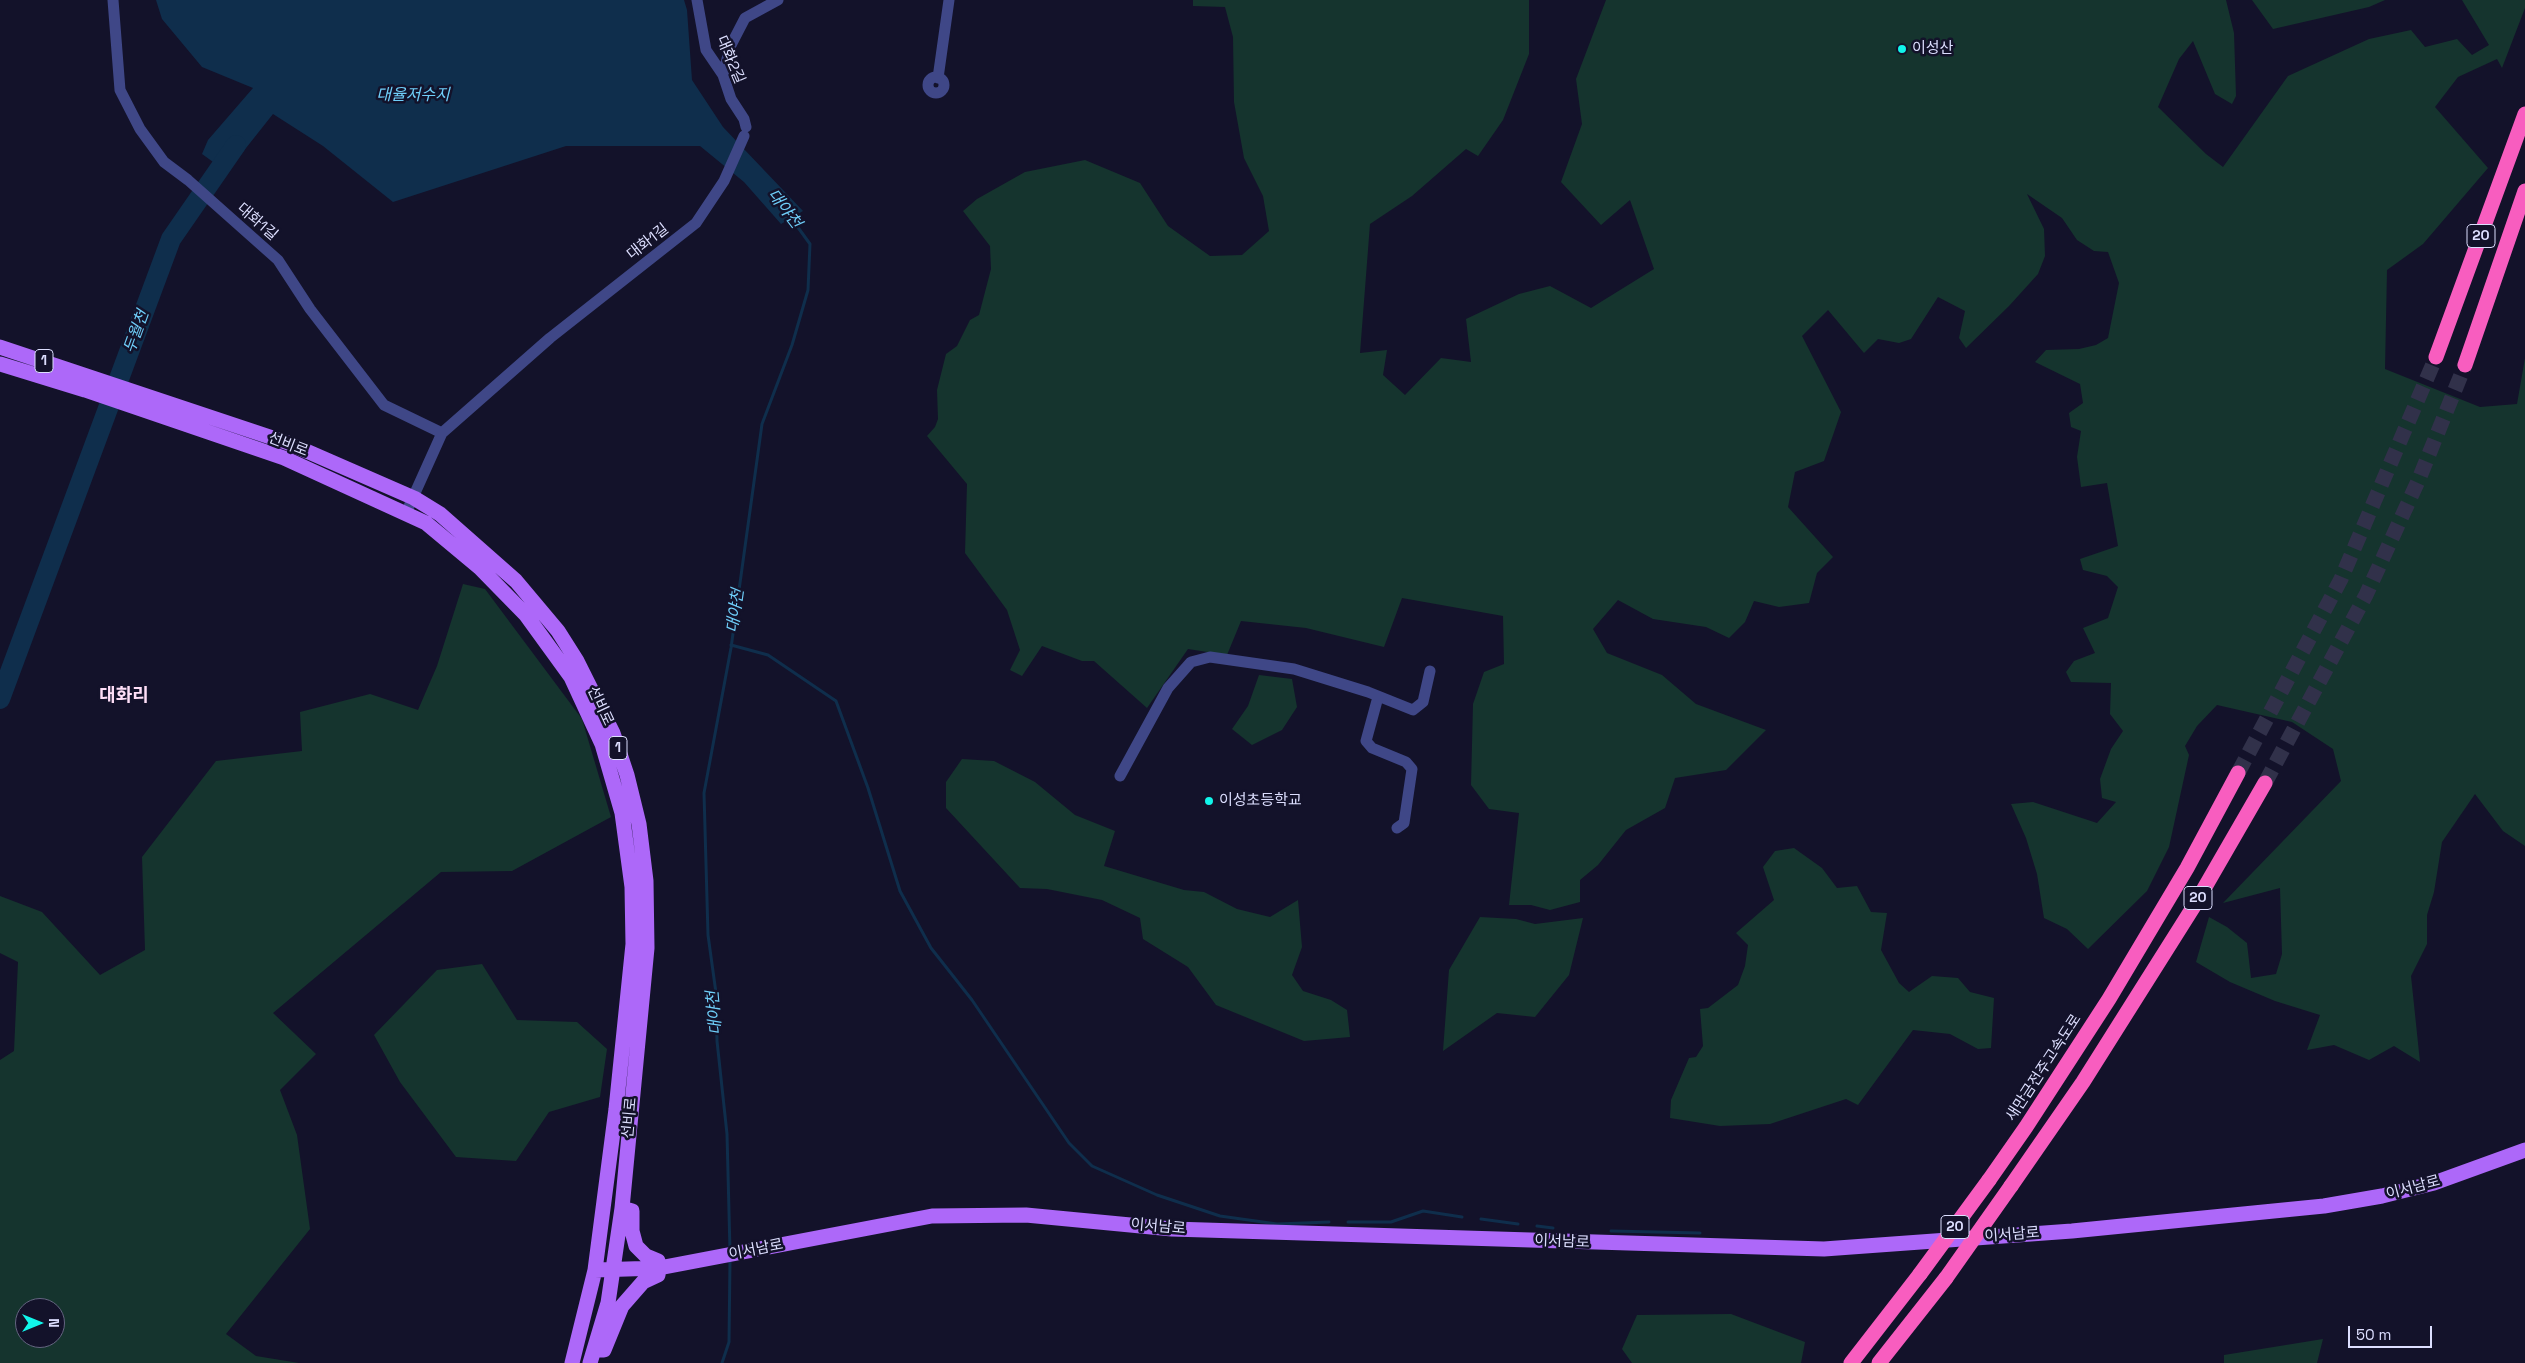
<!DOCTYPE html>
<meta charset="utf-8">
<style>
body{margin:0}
#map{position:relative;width:2525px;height:1363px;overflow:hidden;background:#13122a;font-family:"Space Grotesk",sans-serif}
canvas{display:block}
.north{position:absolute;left:15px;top:1298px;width:50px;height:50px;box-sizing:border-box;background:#13122a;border:1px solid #63647f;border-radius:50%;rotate:90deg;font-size:14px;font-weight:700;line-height:20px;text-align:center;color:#dcdefe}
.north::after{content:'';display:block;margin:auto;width:18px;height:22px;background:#11f5ea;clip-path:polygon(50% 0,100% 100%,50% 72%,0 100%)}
.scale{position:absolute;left:2348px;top:1326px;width:84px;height:22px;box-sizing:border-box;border:2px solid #dcdefe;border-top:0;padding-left:6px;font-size:15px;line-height:18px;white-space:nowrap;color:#dcdefe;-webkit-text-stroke:4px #13122a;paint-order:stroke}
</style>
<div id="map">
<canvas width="2525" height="1363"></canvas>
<div class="north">N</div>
<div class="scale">50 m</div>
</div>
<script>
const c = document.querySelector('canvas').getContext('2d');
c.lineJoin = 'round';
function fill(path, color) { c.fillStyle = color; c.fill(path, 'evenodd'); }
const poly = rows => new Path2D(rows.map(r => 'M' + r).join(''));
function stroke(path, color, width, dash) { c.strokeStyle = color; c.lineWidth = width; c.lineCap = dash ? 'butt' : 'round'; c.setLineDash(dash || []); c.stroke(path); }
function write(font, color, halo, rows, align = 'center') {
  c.font = font + ' "Space Grotesk","Noto Sans KR",sans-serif'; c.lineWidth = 5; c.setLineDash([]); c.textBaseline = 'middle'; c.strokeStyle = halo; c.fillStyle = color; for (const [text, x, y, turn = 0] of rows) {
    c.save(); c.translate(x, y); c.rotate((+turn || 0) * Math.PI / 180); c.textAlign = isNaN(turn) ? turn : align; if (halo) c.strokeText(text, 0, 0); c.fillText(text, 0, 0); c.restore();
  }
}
fill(poly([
 [1193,0,1529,0,1529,54,1503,120,1478,156,1466,149,1412,196,1370,224,1360,353,1387,350,1383,375,1405,395,1441,358,1471,362,1466,319,1519,294,1550,286,1591,308,1654,269,1630,200,1601,225,1561,182,1582,124,1576,79,1606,0,2226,0,2234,33,2236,96,2232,104,2215,94,2193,41,2179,59,2158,107,2206,154,2223,167,2288,76,2369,39,2411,30,2425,47,2457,39,2472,55,2489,45,2462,0,2525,0,2525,8,2502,68,2497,59,2458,77,2435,107,2488,168,2423,244,2387,270,2385,369,2480,407,2517,404,2525,358,2525,846,2503,831,2475,794,2442,842,2434,892,2427,915,2427,944,2411,976,2420,1062,2394,1046,2369,1060,2334,1045,2307,1050,2320,1015,2275,1001,2230,982,2196,962,2209,917,2227,927,2247,943,2251,978,2276,974,2282,954,2280,888,2223,903,2341,781,2333,749,2292,722,2217,705,2197,726,2185,746,2189,755,2169,847,2147,891,2088,949,2067,929,2044,918,2037,874,2026,838,2011,804,2033,802,2097,823,2116,802,2102,798,2100,779,2111,749,2123,731,2110,714,2111,683,2071,682,2066,672,2074,661,2095,653,2083,628,2108,618,2118,587,2107,576,2083,570,2080,559,2118,546,2107,483,2081,487,2077,457,2081,431,2071,427,2069,413,2083,403,2080,384,2035,362,2046,350,2079,349,2096,345,2108,338,2119,283,2108,252,2094,251,2077,240,2062,218,2027,194,2044,229,2045,256,2038,274,2009,306,1966,348,1959,338,1965,311,1938,297,1911,339,1899,343,1878,339,1864,353,1828,310,1802,336,1841,412,1824,461,1795,472,1788,507,1833,557,1817,573,1809,603,1779,607,1754,601,1745,622,1729,638,1706,627,1653,619,1618,600,1593,629,1607,653,1662,675,1696,704,1766,730,1726,770,1675,778,1665,808,1626,830,1598,865,1580,880,1580,902,1550,910,1531,905,1509,905,1519,813,1489,809,1471,785,1473,704,1484,672,1504,664,1503,616,1402,598,1384,647,1306,628,1241,621,1227,655,1188,649,1147,708,1094,661,1082,661,1042,646,1022,676,1010,670,1020,650,1007,610,965,553,967,484,927,436,935,427,938,419,937,390,946,354,957,346,970,320,979,315,991,269,990,246,963,211,977,199,1025,172,1085,160,1140,183,1168,226,1210,256,1242,255,1269,231,1263,196,1244,158,1234,102,1233,37,1225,7,1193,6],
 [2252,0,2385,0,2369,7,2273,29],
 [463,584,485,589,582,719,611,817,512,871,441,872,273,1013,316,1054,280,1090,297,1135,310,1229,226,1334,256,1356,299,1363,0,1363,0,1060,14,1051,18,962,0,953,0,896,42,912,100,975,145,950,142,857,216,761,302,751,300,712,370,694,418,710,437,666],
 [25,1308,55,1308,55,1338,25,1338],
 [1259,675,1292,679,1297,707,1282,730,1252,745,1232,729,1248,706],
 [962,759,994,761,1035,782,1075,815,1115,831,1104,866,1184,890,1204,892,1237,909,1270,917,1298,900,1302,947,1292,975,1303,991,1331,1000,1347,1010,1350,1037,1304,1041,1216,1005,1188,967,1143,939,1140,918,1102,900,1047,889,1020,888,946,808,946,782],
 [1794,848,1822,868,1837,888,1857,886,1871,912,1887,913,1881,950,1899,983,1909,992,1932,976,1958,978,1970,992,1994,998,1991,1048,1978,1049,1950,1034,1913,1030,1858,1105,1846,1099,1770,1124,1720,1126,1670,1118,1671,1100,1689,1058,1696,1057,1703,1046,1700,1009,1708,1008,1738,985,1745,966,1748,945,1736,933,1774,900,1763,867,1775,851],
 [1480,917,1516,919,1535,924,1583,918,1569,975,1535,1017,1497,1013,1443,1051,1449,970],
 [482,964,517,1020,577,1022,607,1049,600,1097,549,1112,516,1161,456,1157,400,1082,374,1035,437,970],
 [1731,1314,1805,1342,1801,1363,1632,1363,1622,1349,1637,1315],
 [2323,1339,2317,1363,2224,1363,2224,1355]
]), '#15342e');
fill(poly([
 [156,0,684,0,687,10,692,80,723,127,803,211,781,224,744,182,700,146,566,146,393,202,323,146,273,114,227,172,202,154,208,140,253,88,202,67,162,19]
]), '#0f2e4c');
stroke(poly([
 [731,645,768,655,836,701,868,788,900,891,931,948,972,1000,1069,1143,1092,1166,1157,1195,1220,1216,1277,1224,1329,1222],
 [1481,1219,1518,1224],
 [1348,1222,1391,1222,1423,1211,1462,1217],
 [1537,1226,1553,1228],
 [1611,1231,1700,1233],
 [730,1251,727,1134,717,1041,716,993,708,935,704,793,731,648,762,424,792,345,808,290,810,244,789,215],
 [722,1363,729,1342,730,1260]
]), '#0f2e4c', 3);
stroke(poly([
 [0,699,171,239,236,145]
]), '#0f2e4c', 20);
stroke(poly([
 [2238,773,2341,579,2436,357],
 [2265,783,2366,595,2419,479,2465,365]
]), '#31314a', 15, [15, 8]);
stroke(poly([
 [113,0,120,90,140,129,164,162,188,180,278,260,310,309,384,405,442,433],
 [697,0,706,50,723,75,731,99,744,119,746,127],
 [723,75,730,47,745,18,778,0],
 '928 85a8 8 0 1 1 16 0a8 8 0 1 1-16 0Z',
 [938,78,949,0],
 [406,513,442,433,550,338,696,223,724,181,744,136],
 [1378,697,1366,741,1372,748,1406,762,1412,769,1404,823,1397,828],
 [1120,776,1168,688,1191,662,1210,657,1294,669,1368,692,1413,710,1423,702,1430,671]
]), '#3f4787', 11);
stroke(poly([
 [0,347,288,443,414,498,440,514,516,581,558,631,577,661,613,733,627,775,639,824,646,881,647,948,622,1208,608,1303,590,1363],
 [0,364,85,390,284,458,426,523,480,568,526,615,571,677,602,744,622,813,632,887,633,944,616,1109,595,1270,572,1363],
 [595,1270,659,1268,932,1216,1026,1215,1172,1229,1824,1249,2072,1231,2324,1206,2382,1196,2434,1183,2525,1150],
 [596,1350,604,1350,622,1306,643,1282,658,1275,659,1268,658,1261,646,1256,636,1246,632,1231,632,1211,622,1208]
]), '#ad68f9', 15);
stroke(poly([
 [2436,357,2525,114],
 [2465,365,2525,191],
 [1989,1180,2026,1127,2109,999,2187,868,2238,773],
 [2011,1186,2083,1082,2194,906,2265,783],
 [1851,1363,1920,1274],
 [1879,1363,1946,1278]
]), '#f85dbf', 15);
stroke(poly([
 [1920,1274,1989,1180],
 [1946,1278,2011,1186]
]), '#f85dbf', 15);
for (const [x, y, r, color] of [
 [1902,49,5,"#11f5ea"],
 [1209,801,5,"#11f5ea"]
]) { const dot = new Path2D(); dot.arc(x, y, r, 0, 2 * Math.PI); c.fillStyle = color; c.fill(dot); stroke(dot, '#13122a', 2); }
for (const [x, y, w] of [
 [2481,236,28],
 [44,361,18],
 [618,748,18],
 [2198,898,28],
 [1955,1227,28]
]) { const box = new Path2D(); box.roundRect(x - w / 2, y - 11.5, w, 23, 4); c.fillStyle = '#13122a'; c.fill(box); stroke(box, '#dcdefe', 1); }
write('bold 14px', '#dcdefe', null, [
 ["20",2481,236],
 ["1",44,361],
 ["1",618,748],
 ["20",2198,898],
 ["20",1955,1227]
]);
write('15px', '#dcdefe', '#13122a', [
 ["이성산",1912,49],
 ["이성초등학교",1219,801]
], 'left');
write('15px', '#dcdefe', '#13122a', [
 ["대화2길",730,60,67],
 ["대화1길",257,222,41],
 ["대화1길",648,242,-38],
 ["선비로",288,445,21],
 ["선비로",600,706,65],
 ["새만금전주고속도로",2044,1068,-57],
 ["선비로",630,1118,-85],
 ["이서남로",2413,1188,-15],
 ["이서남로",1158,1227,5],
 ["이서남로",2012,1235,-4],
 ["이서남로",1562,1242,2],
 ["이서남로",756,1250,-11]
]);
write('italic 16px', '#6fcef9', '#13122a', [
 ["대율저수지",413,96],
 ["대야천",784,209,52],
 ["두월천",137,332,-70],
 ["대야천",736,611,-82],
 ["대야천",715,1013,-95]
]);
write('bold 18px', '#fedef7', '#13122a', [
 ["대화리",124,696]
]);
</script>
